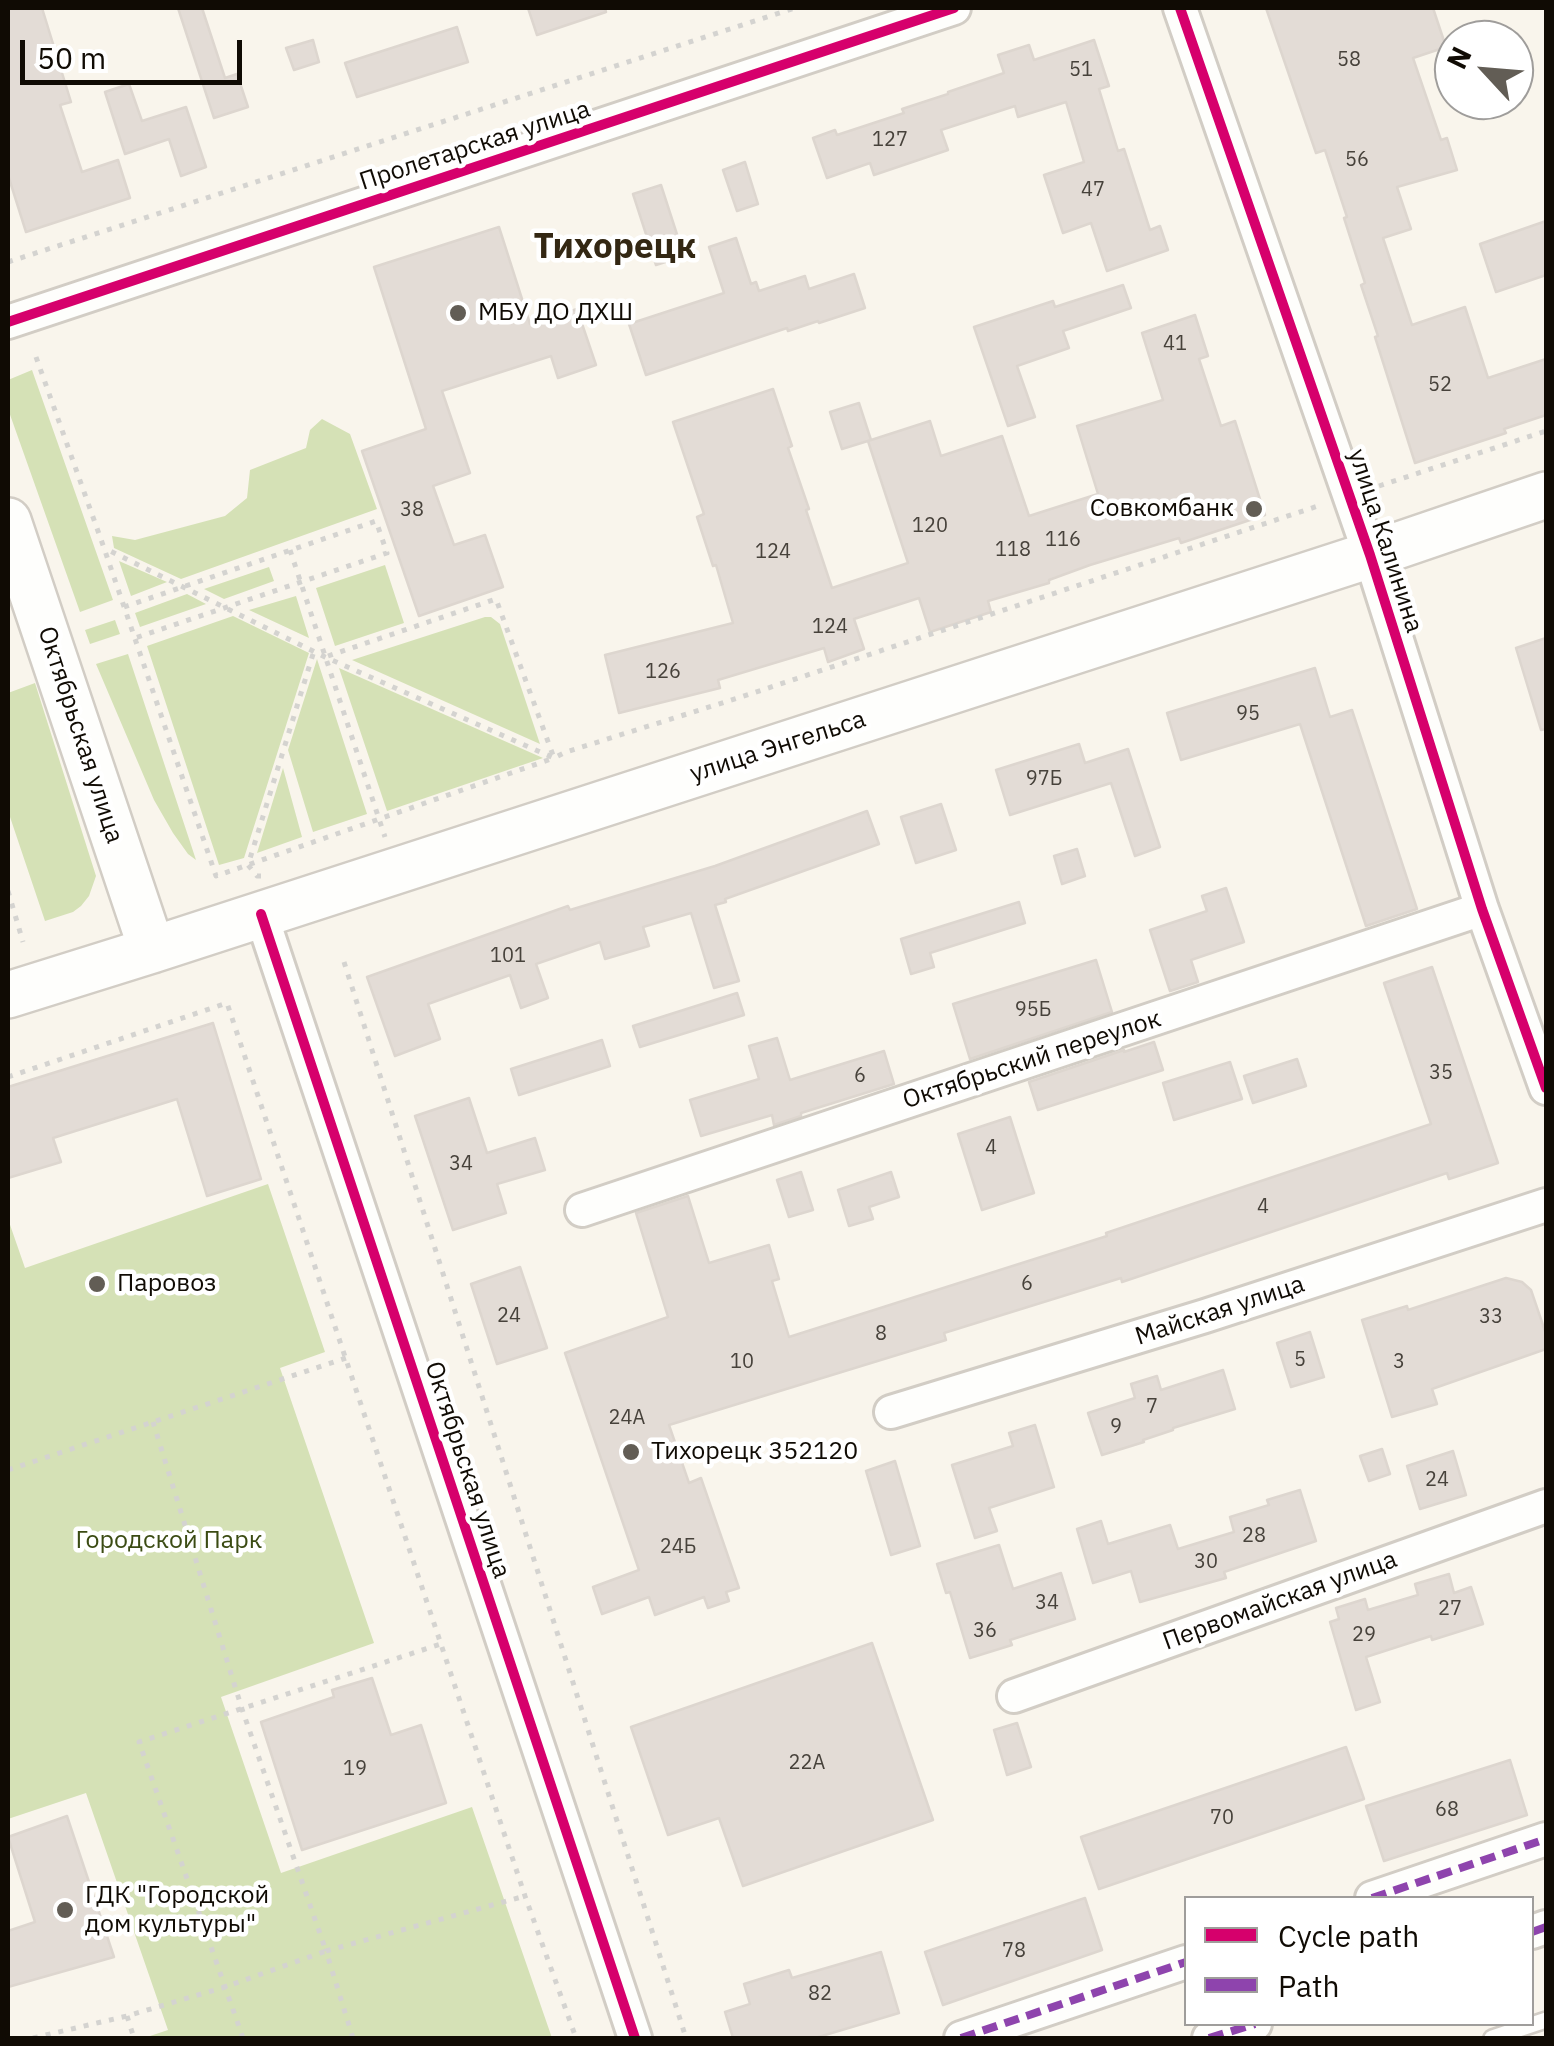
<!DOCTYPE html>
<meta charset="utf-8">
<style>
body{margin:0}
#map{position:relative;width:1554px;height:2046px;overflow:hidden;background:#f9f5ec;font-family:"IBM Plex Sans",sans-serif}
canvas{display:block}
.frame{position:absolute;inset:0;border:10px solid #100b04;pointer-events:none}
.legend{position:absolute;left:1184px;top:1896px;width:350px;height:130px;box-sizing:border-box;background:#fff;border:2px solid #9f9d9b;margin:0;padding:12px 18px;list-style:none;font-size:30px;color:#100b04}
.legend li{display:flex;align-items:center;gap:20px;height:50px}
.legend b{width:50px;border:2px solid #9f9d9b}
.north{position:absolute;left:1434px;top:20px;width:100px;height:100px;box-sizing:border-box;background:#fff;border:2px solid #9f9d9b;border-radius:50%;rotate:296deg;font-size:28px;font-weight:700;line-height:40px;text-align:center;color:#100b04}
.north::after{content:'';display:block;margin:auto;width:35px;height:45px;background:#625d55;clip-path:polygon(50% 0,100% 100%,50% 72%,0 100%)}
.scale{position:absolute;left:20px;top:40px;width:222px;height:45px;box-sizing:border-box;border:5px solid #100b04;border-top:0;padding-left:12px;font-size:30px;line-height:35px;white-space:nowrap;color:#100b04;-webkit-text-stroke:8px #fff;paint-order:stroke}
</style>
<div id="map">
<canvas width="1554" height="2046"></canvas>
<div class="frame"></div>
<ul class="legend">
<li><b style="height:12px;background:#d6006c"></b>Cycle path</li>
<li><b style="height:12px;background:#8e44ad"></b>Path</li>
</ul>
<div class="north">N</div>
<div class="scale">50 m</div>
</div>
<script>
const c = document.querySelector('canvas').getContext('2d');
c.lineJoin = 'round';
function fill(path, color) { c.fillStyle = color; c.fill(path, 'evenodd'); }
const poly = rows => new Path2D(rows.map(r => 'M' + r).join(''));
function stroke(path, color, width, dash) { c.strokeStyle = color; c.lineWidth = width; c.lineCap = dash ? 'butt' : 'round'; c.setLineDash(dash || []); c.stroke(path); }
function write(font, color, halo, rows, align = 'center') {
  c.font = font + ' "IBM Plex Sans",sans-serif'; c.lineWidth = 9; c.setLineDash([]); c.textBaseline = 'middle'; c.strokeStyle = halo; c.fillStyle = color; for (const [text, x, y, turn = 0] of rows) {
    c.save(); c.translate(x, y); c.rotate((+turn || 0) * Math.PI / 180); c.textAlign = isNaN(turn) ? turn : align; if (halo) c.strokeText(text, 0, 0); c.fillText(text, 0, 0); c.restore();
  }
}
fill(poly([
 [32,370,113,600,80,612,8,409,8,380],
 [322,419,350,434,377,509,181,579,114,548,112,536,135,540,225,516,247,498,250,470,306,448,310,430],
 [119,561,167,582,131,596],
 [385,565,404,623,335,646,316,588],
 [269,567,274,581,224,599,204,589],
 [187,594,206,604,140,627,135,613],
 [296,596,309,638,249,610],
 [233,616,309,653,244,858,219,865,147,646],
 [485,617,491,617,500,624,540,744,352,660],
 [115,620,120,634,90,644,85,630],
 [128,654,196,860,188,854,173,833,154,800,96,664],
 [317,659,367,814,313,832,288,750],
 [339,668,543,758,387,811],
 [35,683,96,876,89,896,81,906,73,912,45,921,8,811,8,693],
 [283,768,302,837,257,853],
 [268,1184,325,1352,280,1368,374,1643,221,1697,281,1873,472,1807,552,2038,144,2038,168,2030,86,1793,8,1819,8,1219,25,1268]
]), '#d5e1b6');
const building = poly([
 [8,8,42,8,71,102,60,105,82,172,118,160,130,198,26,232,8,175,8,8],
 [178,8,202,8,225,78,237,74,248,107,214,118,178,8],
 [528,8,605,8,606,12,537,35,528,8],
 [1266,8,1433,8,1446,47,1413,58,1441,140,1447,138,1457,170,1397,187,1411,229,1383,238,1412,325,1465,307,1488,378,1546,359,1546,415,1504,429,1506,433,1415,463,1375,337,1378,336,1361,285,1365,283,1344,218,1347,217,1325,150,1316,153,1266,8],
 [457,27,468,62,357,97,345,63,457,27],
 [313,40,319,62,294,70,286,48,313,40],
 [1094,40,1109,86,1099,89,1118,151,1124,149,1150,230,1160,226,1168,250,1107,271,1091,223,1063,233,1044,175,1084,162,1066,102,1018,117,1015,106,941,130,948,150,874,175,870,163,827,178,813,138,835,130,837,135,904,113,902,109,948,94,948,92,1004,73,998,55,1029,45,1034,60,1094,40],
 [129,84,142,121,186,107,206,167,181,176,169,139,125,154,105,92,129,84],
 [745,162,758,204,737,211,723,170,745,162],
 [661,185,684,256,656,265,633,194,661,185],
 [1546,221,1546,275,1496,292,1480,244,1546,221],
 [499,227,530,324,577,309,596,365,558,378,551,356,442,391,470,473,433,486,454,545,485,535,503,587,419,616,362,451,426,429,374,267,499,227],
 [736,238,751,284,756,282,759,291,805,276,809,289,854,274,865,308,819,323,818,321,788,331,787,328,646,375,629,324,724,293,709,247,736,238],
 [1123,285,1131,308,1063,331,1069,348,1017,366,1035,417,1008,426,974,327,1053,301,1055,307,1123,285],
 [1195,315,1208,356,1199,359,1221,426,1235,421,1265,515,1181,543,1179,538,1090,565,1049,580,1049,583,988,601,991,612,930,632,919,598,854,619,864,649,828,662,824,648,718,680,720,688,619,713,605,655,733,623,716,565,713,566,697,517,704,514,673,422,773,389,792,446,788,448,809,509,806,510,832,588,908,563,868,441,930,421,941,456,1002,436,1029,516,1098,494,1077,426,1163,400,1142,333,1195,315],
 [859,403,871,440,842,449,830,412,859,403],
 [1546,638,1546,729,1541,730,1516,648,1546,638],
 [1315,668,1330,717,1352,710,1417,909,1366,926,1300,724,1181,760,1167,713,1315,668],
 [1079,744,1085,763,1128,749,1160,847,1135,856,1111,783,1010,815,996,770,1079,744],
 [941,804,956,850,916,863,901,817,941,804],
 [867,811,879,844,725,899,726,902,715,905,739,981,714,988,691,913,643,927,649,946,605,959,600,942,536,964,548,998,521,1008,510,975,428,1004,440,1039,395,1056,367,977,568,906,570,910,715,866,867,811],
 [1077,849,1085,876,1062,884,1054,856,1077,849],
 [1226,888,1244,942,1191,960,1198,982,1170,991,1150,930,1207,911,1202,896,1226,888],
 [1019,902,1025,923,930,953,934,967,911,974,901,939,1019,902],
 [1096,960,1112,1012,970,1059,953,1004,1096,960],
 [1432,967,1498,1163,1449,1179,1447,1173,1122,1282,1121,1278,944,1333,946,1340,669,1425,689,1483,701,1478,739,1588,726,1592,729,1601,708,1608,704,1597,655,1615,649,1597,602,1614,593,1587,639,1570,565,1353,668,1317,636,1213,688,1196,709,1263,769,1245,779,1279,772,1281,789,1337,1107,1236,1106,1233,1431,1124,1384,983,1432,967],
 [737,993,744,1015,640,1047,633,1026,737,993],
 [213,1023,261,1179,207,1196,177,1099,53,1138,61,1162,8,1178,8,1087,213,1023],
 [777,1038,790,1080,884,1051,894,1084,801,1113,801,1116,774,1125,772,1115,701,1136,690,1100,759,1079,749,1046,777,1038],
 [602,1040,610,1066,519,1095,511,1069,602,1040],
 [1154,1042,1163,1070,1038,1110,1029,1082,1124,1050,1124,1052,1154,1042],
 [1297,1059,1306,1086,1253,1103,1244,1076,1297,1059],
 [1230,1062,1242,1099,1174,1120,1163,1083,1230,1062],
 [469,1098,487,1153,535,1138,545,1170,497,1184,506,1213,453,1230,415,1116,469,1098],
 [1010,1117,1034,1193,982,1210,958,1134,1010,1117],
 [801,1172,813,1210,789,1217,777,1180,801,1172],
 [891,1172,899,1197,869,1207,873,1219,849,1226,838,1190,891,1172],
 [520,1267,547,1348,497,1364,471,1284,520,1267],
 [1506,1278,1522,1282,1531,1290,1546,1334,1546,1349,1432,1389,1437,1404,1392,1417,1362,1320,1407,1306,1408,1310,1506,1278],
 [1310,1332,1324,1377,1291,1387,1277,1343,1310,1332],
 [1223,1370,1235,1409,1173,1428,1173,1430,1143,1440,1144,1442,1102,1455,1088,1413,1135,1398,1131,1384,1157,1376,1161,1390,1223,1370],
 [1035,1425,1054,1487,989,1508,997,1531,975,1538,952,1465,1013,1446,1009,1433,1035,1425],
 [1382,1449,1390,1474,1369,1481,1360,1456,1382,1449],
 [1453,1451,1466,1495,1420,1509,1407,1466,1453,1451],
 [895,1461,920,1546,891,1555,866,1471,895,1461],
 [1300,1490,1316,1541,1224,1572,1226,1578,1140,1602,1131,1571,1093,1583,1077,1529,1101,1521,1108,1544,1170,1525,1178,1549,1234,1532,1230,1517,1269,1505,1267,1500,1300,1490],
 [999,1545,1013,1589,1061,1573,1075,1619,1010,1640,1012,1645,970,1658,950,1592,946,1593,937,1564,999,1545],
 [1449,1574,1454,1593,1471,1587,1483,1624,1432,1640,1431,1636,1366,1657,1380,1702,1356,1710,1330,1622,1339,1619,1336,1608,1365,1599,1368,1610,1418,1595,1415,1584,1449,1574],
 [872,1643,933,1820,743,1886,719,1818,668,1835,631,1727,872,1643],
 [372,1678,391,1735,421,1725,446,1803,302,1850,261,1722,334,1697,332,1690,372,1678],
 [1017,1723,1031,1767,1007,1775,994,1730,1017,1723],
 [1346,1747,1364,1799,1099,1889,1081,1837,1346,1747],
 [1510,1760,1527,1815,1384,1861,1366,1806,1510,1760],
 [67,1816,114,1957,8,1987,8,1931,35,1922,8,1837,67,1816],
 [1085,1898,1102,1950,943,2005,925,1952,1085,1898],
 [881,1952,899,2013,815,2038,733,2038,725,2012,750,2004,744,1984,789,1970,792,1978,881,1952]
]);
fill(building, '#e3dcd6');
stroke(building, '#ddd6cf', 2.5);
const lane = poly([
 [1492,2038,1546,2020]
]);
const street = poly([
 [1180,8,1370,555,1482,909,1546,1088],
 [8,322,954,8],
 [261,914,635,2038],
 [582,1210,1482,909],
 [891,1412,1205,1316,1546,1205],
 [1014,1696,1546,1506],
 [1372,1898,1546,1839],
 [1532,1932,1546,1927],
 [961,2038,1186,1962],
 [1209,2038,1255,2024]
]);
const secondary = poly([
 [8,521,152,950],
 [8,995,152,950,1370,555,1546,495]
]);
stroke(lane, '#d2cdc5', 20);
stroke(street, '#d2cdc5', 38);
stroke(secondary, '#d2cdc5', 50);
stroke(poly([
 [8,262,795,8],
 [36,357,104,548,216,876,554,758,325,657,104,548],
 [1379,486,1546,431],
 [290,550,385,837],
 [124,607,376,521,387,553,135,638],
 [328,656,496,599,554,758,566,752,741,697,1321,505],
 [261,876,257,876,248,865,314,651],
 [8,891,23,942],
 [344,962,686,2038],
 [8,1077,227,1003,525,1896,576,2038],
 [8,1470,346,1358],
 [127,2016,134,2038],
 [33,2038,127,2016,225,1987,326,1951,242,1709,153,1422],
 [243,2038,139,1742,441,1644],
 [353,2038,326,1951,525,1896]
]), '#d4d3d0', 5, [5, 8]);
stroke(lane, '#fefefc', 15);
stroke(street, '#fefefc', 32);
stroke(secondary, '#fefefc', 45);
stroke(poly([
 [1372,1898,1546,1839],
 [1532,1932,1546,1927],
 [961,2038,1186,1962],
 [1209,2038,1255,2024]
]), '#8e44ad', 8, [15, 8]);
stroke(poly([
 [1180,8,1370,555,1482,909,1546,1088],
 [8,322,954,8],
 [261,914,635,2038]
]), '#d6006c', 10);
for (const [x, y, r, color] of [
 [458,313,10,"#625d55"],
 [1254,509,10,"#625d55"],
 [97,1284,10,"#625d55"],
 [631,1452,10,"#625d55"],
 [65,1910,10,"#625d55"]
]) { const dot = new Path2D(); dot.arc(x, y, r, 0, 2 * Math.PI); c.fillStyle = color; c.fill(dot); stroke(dot, '#fff', 4); }
write('20px', '#47423b', null, [
 ["58",1349,60],
 ["51",1081,70],
 ["127",890,140],
 ["56",1357,160],
 ["47",1093,190],
 ["41",1175,344],
 ["52",1440,385],
 ["38",412,510],
 ["120",930,526],
 ["116",1063,540],
 ["118",1013,550],
 ["124",773,552],
 ["124",830,627],
 ["126",663,672],
 ["95",1248,714],
 ["97Б",1044,779],
 ["101",508,956],
 ["95Б",1033,1010],
 ["35",1441,1073],
 ["6",860,1076],
 ["4",991,1148],
 ["34",461,1164],
 ["4",1263,1207],
 ["6",1027,1284],
 ["24",509,1316],
 ["33",1491,1317],
 ["8",881,1334],
 ["5",1300,1360],
 ["10",742,1362],
 ["3",1399,1362],
 ["7",1152,1407],
 ["24А",627,1418],
 ["9",1116,1427],
 ["24",1437,1480],
 ["28",1254,1536],
 ["24Б",678,1547],
 ["30",1206,1562],
 ["34",1047,1603],
 ["27",1450,1609],
 ["36",985,1631],
 ["29",1364,1635],
 ["22А",807,1763],
 ["19",355,1769],
 ["68",1447,1810],
 ["70",1222,1818],
 ["78",1014,1951],
 ["82",820,1994]
]);
write('25px', '#100b04', '#fff', [
 ["Пролетарская улица",475,146,-18],
 ["улица Калинина",1385,541,72],
 ["Октябрьская улица",80,735,72],
 ["улица Энгельса",778,747,-18],
 ["Октябрьский переулок",1032,1060,-18],
 ["Майская улица",1220,1311,-18],
 ["Октябрьская улица",467,1470,72],
 ["Первомайская улица",1280,1601,-20]
]);
write('25px', '#100b04', '#fff', [
 ["МБУ ДО ДХШ",478,313],
 ["Совкомбанк",1234,509,"right"],
 ["Паровоз",117,1284],
 ["Тихорецк 352120",651,1452],
 ["ГДК \"Городской",85,1896],
 ["дом культуры\"",85,1925]
], 'left');
write('25px', '#3b4b13', '#fff', [
 ["Городской Парк",169,1541]
]);
write('bold 35px', '#332713', '#fff', [
 ["Тихорецк",615,248]
]);
</script>
